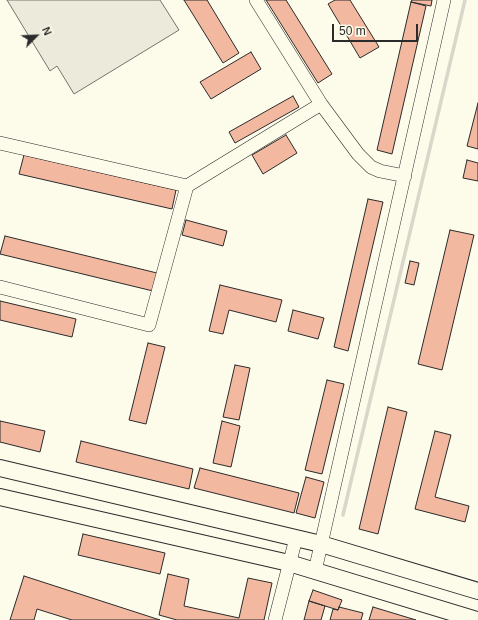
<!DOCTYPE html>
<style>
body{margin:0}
#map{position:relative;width:478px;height:620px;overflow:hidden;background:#fdfbea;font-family:Helvetica,sans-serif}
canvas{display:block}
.north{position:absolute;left:16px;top:16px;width:40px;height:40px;-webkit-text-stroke:3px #fdfbea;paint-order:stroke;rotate:66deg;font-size:11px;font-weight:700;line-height:16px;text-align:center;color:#2b2b2b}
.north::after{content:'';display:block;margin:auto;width:14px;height:18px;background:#2b2b2b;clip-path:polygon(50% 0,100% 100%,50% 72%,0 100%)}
.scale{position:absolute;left:332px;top:24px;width:86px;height:18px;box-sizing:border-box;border:2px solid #2b2b2b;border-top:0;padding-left:5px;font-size:12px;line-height:14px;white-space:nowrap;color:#2b2b2b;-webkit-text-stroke:3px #fdfbea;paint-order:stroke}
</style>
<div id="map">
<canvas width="478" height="620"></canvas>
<div class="north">N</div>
<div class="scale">50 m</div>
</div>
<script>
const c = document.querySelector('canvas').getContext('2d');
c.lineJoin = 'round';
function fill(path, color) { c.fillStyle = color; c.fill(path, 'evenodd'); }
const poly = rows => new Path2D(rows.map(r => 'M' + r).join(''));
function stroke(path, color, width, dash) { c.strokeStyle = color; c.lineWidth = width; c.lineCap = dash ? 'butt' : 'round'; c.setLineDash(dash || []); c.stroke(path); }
const parking = poly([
 [7,0,160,0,179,30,74,94,57,66,50,71,7,0]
]);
fill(parking, '#eceadb');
stroke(parking, '#74746e', 1);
stroke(poly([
 [343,515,465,0]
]), '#d8d7c9', 3.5);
const building = poly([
 [184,0,207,0,239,53,223,63,184,0],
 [266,0,286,0,332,74,318,83,266,0],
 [335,0,350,0,379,47,360,58,328,4,335,0],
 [412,0,432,0,431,6,411,2,412,0],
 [411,2,426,6,392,154,377,150,411,2],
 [251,52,261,69,211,99,200,82,251,52],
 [293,96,299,107,235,143,229,132,293,96],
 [478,103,478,149,467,146,478,103],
 [286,135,297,153,263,174,252,155,286,135],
 [24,155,176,190,172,209,19,174,24,155],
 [467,160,478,163,478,181,463,178,467,160],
 [368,199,383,202,348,351,334,347,368,199],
 [186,220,227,231,223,246,182,235,186,220],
 [450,230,474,235,442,370,418,364,450,230],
 [5,236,157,273,153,291,0,254,5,236],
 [410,261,419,263,414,285,405,283,410,261],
 [220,285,282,300,276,322,229,310,223,334,209,331,220,285],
 [0,301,76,319,72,337,0,320,0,301],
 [293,310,324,318,318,339,288,331,293,310],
 [148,343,165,347,146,424,129,420,148,343],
 [235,365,250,368,239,420,223,417,235,365],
 [327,380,344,384,322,474,305,470,327,380],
 [388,407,407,412,378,534,359,529,388,407],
 [0,421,45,431,40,452,0,442,0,421],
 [222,421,240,426,231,467,213,463,222,421],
 [435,431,451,435,435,497,469,506,465,522,415,509,435,431],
 [81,441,193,469,189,489,76,462,81,441],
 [200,468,299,493,294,513,194,488,200,468],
 [306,477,324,482,315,518,296,513,306,477],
 [83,534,165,553,160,574,78,555,83,534],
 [168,574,189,579,184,606,239,618,248,578,272,583,264,620,177,620,159,615,168,574],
 [24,576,160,620,72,620,37,609,34,620,10,620,24,576],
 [313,590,342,600,338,610,309,601,313,590],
 [309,601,325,606,321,620,304,620,309,601],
 [339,607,363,613,361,620,330,620,333,609,338,610,339,607],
 [373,607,416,620,369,620,373,607]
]);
fill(building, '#f2b8a0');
stroke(building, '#2b2b2b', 1);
const minor = poly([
 [256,0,321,104,358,154,371,167,380,171,405,176],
 [0,143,187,186],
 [0,287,149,325,187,186,321,104],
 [315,571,444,0],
 [275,620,296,538]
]);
const major = poly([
 [0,468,321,544,478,591],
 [0,497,289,563,477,620]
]);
stroke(minor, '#2b2b2b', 14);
stroke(major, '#2b2b2b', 18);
stroke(minor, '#fdfbea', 13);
stroke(major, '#fdfbea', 16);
</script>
